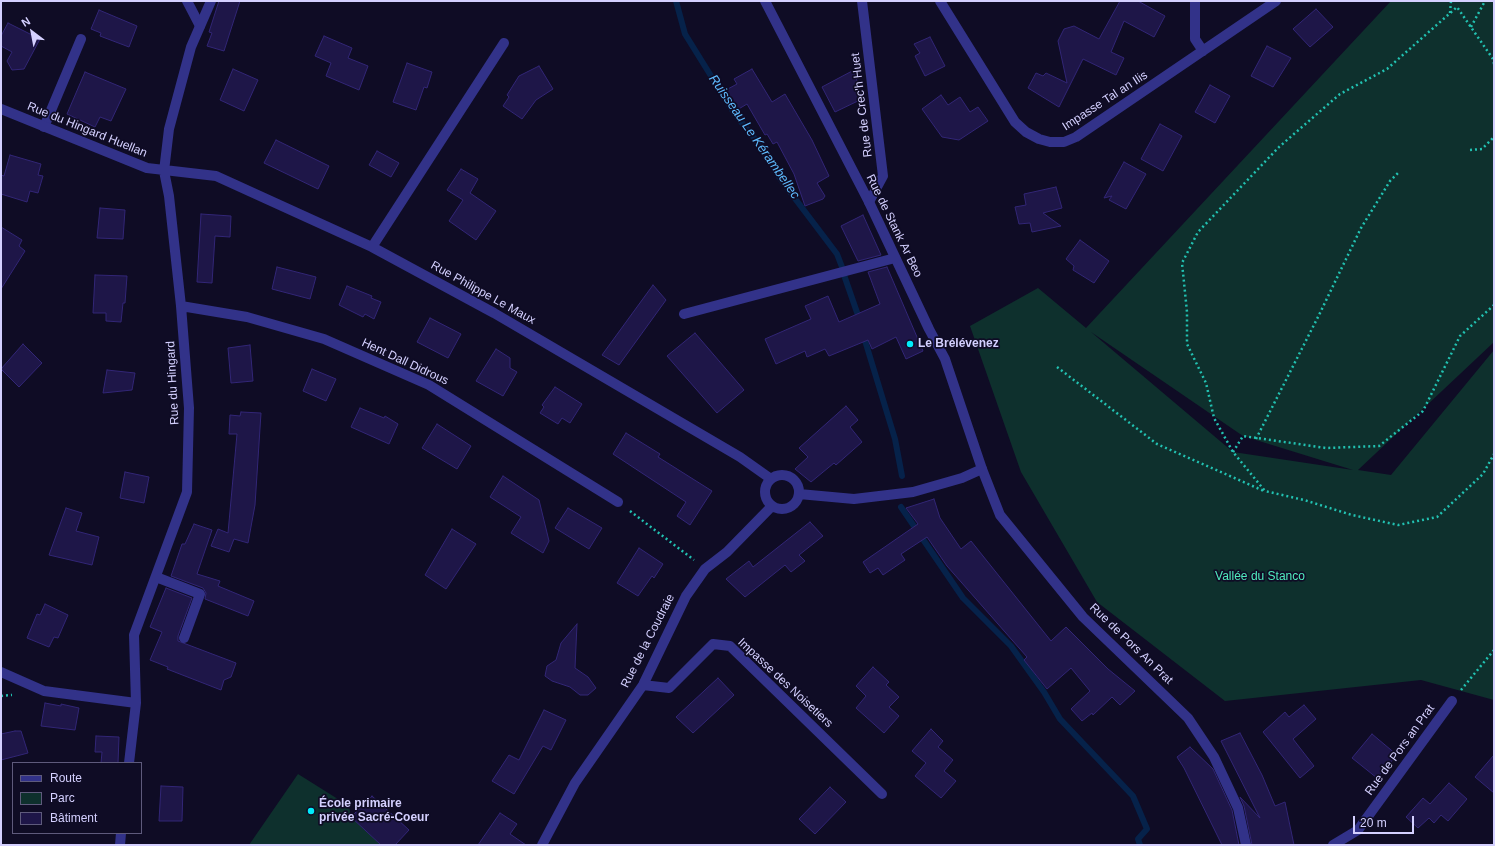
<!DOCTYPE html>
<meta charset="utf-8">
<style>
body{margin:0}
#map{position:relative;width:1495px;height:846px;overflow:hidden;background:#0f0c25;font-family:Arial,sans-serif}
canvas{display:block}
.frame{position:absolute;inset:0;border:2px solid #d4d0ff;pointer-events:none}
.legend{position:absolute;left:12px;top:762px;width:130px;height:72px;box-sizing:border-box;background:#0f0c25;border:1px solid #5e5a7c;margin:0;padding:5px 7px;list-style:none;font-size:12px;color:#d4d0ff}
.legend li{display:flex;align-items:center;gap:8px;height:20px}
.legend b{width:20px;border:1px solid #5e5a7c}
.north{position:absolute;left:12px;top:12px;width:40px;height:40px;-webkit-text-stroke:3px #0f0c25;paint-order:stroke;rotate:328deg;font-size:11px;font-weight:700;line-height:16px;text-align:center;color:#d4d0ff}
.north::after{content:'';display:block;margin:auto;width:14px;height:18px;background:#d4d0ff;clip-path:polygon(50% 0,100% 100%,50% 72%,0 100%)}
.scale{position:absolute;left:1353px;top:816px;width:61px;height:18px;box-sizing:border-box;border:2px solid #d4d0ff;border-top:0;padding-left:5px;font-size:12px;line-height:14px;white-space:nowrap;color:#d4d0ff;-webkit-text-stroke:3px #0f0c25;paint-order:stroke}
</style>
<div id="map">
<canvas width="1495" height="846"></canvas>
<div class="frame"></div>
<ul class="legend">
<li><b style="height:5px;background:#323289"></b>Route</li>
<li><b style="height:11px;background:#0e302d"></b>Parc</li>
<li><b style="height:11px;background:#1e1648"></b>Bâtiment</li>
</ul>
<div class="north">N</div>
<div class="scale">20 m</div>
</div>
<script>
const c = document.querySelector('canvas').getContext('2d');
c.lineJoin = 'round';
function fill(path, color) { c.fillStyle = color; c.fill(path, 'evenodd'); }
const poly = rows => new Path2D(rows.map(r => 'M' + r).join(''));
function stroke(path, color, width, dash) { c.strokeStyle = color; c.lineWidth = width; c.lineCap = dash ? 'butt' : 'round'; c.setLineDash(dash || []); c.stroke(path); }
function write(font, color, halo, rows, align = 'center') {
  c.font = font + ' Arial,sans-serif'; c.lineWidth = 3.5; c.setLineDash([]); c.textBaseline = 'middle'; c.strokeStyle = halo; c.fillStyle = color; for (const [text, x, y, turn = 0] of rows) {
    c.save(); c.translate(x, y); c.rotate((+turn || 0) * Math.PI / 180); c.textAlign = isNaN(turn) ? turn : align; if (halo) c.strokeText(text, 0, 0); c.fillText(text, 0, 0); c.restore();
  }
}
fill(poly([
 [1391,1,1494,1,1494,342,1358,470,1391,475,1494,350,1494,700,1421,680,1225,701,1097,602,1021,472,970,326,1038,288,1086,328],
 [1091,332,1243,436,1353,470,1233,452],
 [298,774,349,806,351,817,381,845,249,845]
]), '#0e302d');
stroke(poly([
 [676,1,685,34,734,113,755,139,781,180,837,254,842,267],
 [844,275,860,321],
 [863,334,895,439,902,476],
 [901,507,963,598,1011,646,1044,692,1060,719,1133,796,1147,829,1138,839,1140,845]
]), '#06224a', 6);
const building = poly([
 [219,1,240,1,224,51,207,46,212,33,209,32,219,1],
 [1120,1,1138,1,1165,16,1154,37,1124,21,1111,52,1124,58,1116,75,1083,59,1059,107,1028,88,1036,73,1043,76,1046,73,1067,83,1058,41,1064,29,1074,26,1099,39,1120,1],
 [1316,9,1333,27,1310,47,1293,29,1316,9],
 [99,10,137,26,129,47,100,36,101,33,91,29,99,10],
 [8,23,40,39,24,69,12,70,7,61,12,52,1,46,1,36,8,23],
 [324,36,352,48,348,58,368,66,359,90,326,76,331,63,315,56,324,36],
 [930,37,945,66,925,76,915,56,920,53,914,44,930,37],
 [1267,46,1291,58,1273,87,1251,76,1267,46],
 [407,63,432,72,427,88,424,87,416,110,393,102,407,63],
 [539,66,553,89,536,100,522,119,503,106,509,97,507,95,519,76,539,66],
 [233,69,258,80,244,111,220,100,233,69],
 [752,69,772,102,785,94,812,140,829,176,817,183,825,196,823,199,805,206,794,174,777,142,773,144,767,134,765,135,747,104,737,110,729,98,726,90,737,84,734,79,752,69],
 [854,70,862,99,835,112,822,87,854,70],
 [85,72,126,89,111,121,100,117,95,127,67,114,85,72],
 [1210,85,1230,96,1215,123,1195,112,1210,85],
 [941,95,948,105,960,97,970,112,978,107,988,121,959,140,942,137,922,109,941,95],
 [1160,124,1182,136,1163,171,1141,159,1160,124],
 [276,140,329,166,318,189,264,163,276,140],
 [377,151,399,163,391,177,369,165,377,151],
 [10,155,41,164,38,175,43,176,38,193,30,191,27,202,1,194,1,175,4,176,10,155],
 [1124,162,1146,174,1126,209,1109,200,1112,196,1104,198,1124,162],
 [461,169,478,179,470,193,496,211,476,240,449,221,463,200,447,190,461,169],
 [1056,187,1062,208,1043,213,1061,226,1032,232,1030,223,1019,224,1015,207,1026,205,1024,194,1056,187],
 [100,208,125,210,123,239,97,238,100,208],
 [201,214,231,216,230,237,215,236,212,283,197,282,201,214],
 [863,215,881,255,858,261,841,226,863,215],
 [1,227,22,240,19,246,25,251,1,289,1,227],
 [1080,240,1109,261,1094,283,1073,270,1074,266,1066,259,1080,240],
 [277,267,316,277,310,299,272,289,277,267],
 [887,267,923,351,906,359,896,337,872,349,868,340,829,356,825,349,807,357,805,351,776,364,765,339,811,319,805,306,828,296,839,322,880,304,868,272,887,267],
 [95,275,127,276,125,303,123,303,121,322,106,321,106,313,93,313,95,275],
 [653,285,666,300,619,365,602,355,653,285],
 [347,286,372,296,371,298,381,302,374,319,365,314,363,317,339,305,347,286],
 [430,318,461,334,448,358,417,342,430,318],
 [695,333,744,390,717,413,667,356,695,333],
 [23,344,42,363,19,387,1,369,23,344],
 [250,345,253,381,231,383,228,348,250,345],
 [496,349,510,358,510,368,517,372,503,396,476,381,496,349],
 [312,369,336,379,326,401,303,391,312,369],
 [107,370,135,373,132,390,103,393,107,370],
 [555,387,582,404,570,423,562,418,558,424,540,413,544,407,542,405,555,387],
 [846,406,858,420,850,427,862,442,836,465,834,463,811,482,795,469,808,457,799,448,846,406],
 [360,408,384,418,385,416,398,424,389,444,351,427,360,408],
 [241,412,261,413,255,505,248,543,234,539,229,552,211,546,218,529,228,533,237,434,229,434,230,415,240,416,241,412],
 [437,424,471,446,457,469,422,448,437,424],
 [626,433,660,454,658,457,712,491,690,525,677,516,686,502,613,454,626,433],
 [125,472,149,477,144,503,120,498,125,472],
 [503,476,539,500,549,541,543,553,511,533,521,517,490,497,503,476],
 [934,499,940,518,961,549,971,541,1051,641,1066,627,1108,669,1135,691,1120,705,1112,697,1093,715,1092,713,1082,721,1071,709,1090,691,1071,668,1047,689,1024,660,1027,657,947,566,927,537,901,554,905,560,883,575,878,568,870,573,863,562,918,524,906,508,934,499],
 [66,508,82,513,76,531,99,537,92,565,49,555,66,508],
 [568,508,602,528,589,549,555,528,568,508],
 [810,522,823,536,799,555,805,561,791,572,785,565,745,597,726,579,749,561,753,567,810,522],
 [194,524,212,530,197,574,220,581,218,586,254,601,248,616,205,599,206,593,203,588,171,576,182,544,185,544,194,524],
 [452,529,476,544,446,589,425,575,452,529],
 [639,548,663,564,654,578,652,576,638,596,617,583,639,548],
 [166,588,192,598,178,636,178,641,236,663,231,677,224,680,221,690,167,669,168,667,150,660,162,632,150,627,166,588],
 [45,604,68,615,58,638,54,637,49,647,27,638,37,614,40,615,45,604],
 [577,624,575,668,588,677,596,688,588,695,580,695,570,687,552,681,545,676,547,666,556,660,561,643,577,624],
 [873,667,889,682,886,685,899,697,889,707,899,716,884,733,856,708,866,696,856,686,873,667],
 [718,678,734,695,693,733,676,717,718,678],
 [45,703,61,706,61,704,79,708,75,730,41,726,45,703],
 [1304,705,1316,719,1293,739,1314,766,1300,778,1263,732,1285,712,1289,717,1304,705],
 [544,710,566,720,551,750,543,746,514,794,492,781,509,755,519,760,544,710],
 [931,729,943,741,938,747,953,760,944,771,956,781,941,798,915,776,926,763,912,751,931,729],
 [15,731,21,731,28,753,1,760,1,734,15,731],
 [1240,733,1262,775,1275,806,1285,802,1294,845,1252,845,1244,806,1240,797,1260,818,1221,741,1240,733],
 [1372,734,1397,755,1377,778,1352,758,1372,734],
 [96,736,119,737,118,763,101,763,102,752,95,752,96,736],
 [1190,747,1213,769,1232,810,1239,845,1222,845,1184,768,1177,757,1190,747],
 [1494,755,1494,793,1475,777,1494,755],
 [1449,783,1467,799,1448,821,1441,815,1434,823,1429,818,1418,828,1406,817,1423,798,1430,804,1449,783],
 [161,786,183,787,182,821,159,821,161,786],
 [830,787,846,802,815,834,799,819,830,787],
 [372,796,409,830,395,845,381,845,351,817,372,796],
 [500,813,517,824,510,834,526,845,478,845,500,813]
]);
fill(building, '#1e1648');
stroke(building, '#322676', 1);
stroke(poly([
 [1450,13,1451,1],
 [1471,27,1485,1],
 [1494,64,1493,59,1457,7,1387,69,1340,94,1279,147,1198,232,1182,263,1187,312,1187,344,1206,383,1214,418,1233,452,1265,491,1304,500,1352,515,1398,525,1437,517,1483,474,1494,454],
 [1470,150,1482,149,1494,137],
 [1057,367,1157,444,1264,491],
 [1256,439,1319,315,1361,228,1390,181,1399,172],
 [1233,452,1243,436,1326,448,1379,446,1423,411,1460,336,1494,305],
 [630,511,694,560],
 [1461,690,1494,650],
 [1,696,12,695]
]), '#22c1b1', 2.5, [2, 3]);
stroke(poly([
 [187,1,200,26],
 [44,127,81,39]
]), '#323289', 10);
stroke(poly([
 [862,1,883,176,869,202],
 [940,1,1015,122,1026,132,1039,139,1050,142,1064,142,1076,137,1276,1],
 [1195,1,1195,39,1203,51],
 [1,109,147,168,216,176,372,247,494,313,740,457,771,479],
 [372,247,504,43],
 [181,306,247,317,324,339,429,385,618,502],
 [684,314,895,258],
 '765 492a17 17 0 1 1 34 0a17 17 0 1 1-34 0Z',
 [799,494,854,499,913,492,962,478,982,469],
 [156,577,200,594,184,638],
 [1,672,44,691,136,703],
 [643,685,669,688,713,644,730,646,882,794],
 [129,763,136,703,134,635,187,492,189,408,181,306,169,196,164,171,169,129,191,47,211,1],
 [120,845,121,833],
 [542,845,575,783,643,685,686,596,705,569,727,552,772,506],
 [1333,845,1358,830,1452,701]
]), '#323289', 10);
stroke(poly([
 [765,1,869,202,929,329,945,359,982,469,1000,515,1083,617,1188,718,1214,757,1238,808,1246,845]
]), '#323289', 10);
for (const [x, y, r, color] of [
 [910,344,4,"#00ecfb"],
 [311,811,4,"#00ecfb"]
]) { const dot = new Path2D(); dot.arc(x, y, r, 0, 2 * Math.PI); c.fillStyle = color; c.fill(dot); stroke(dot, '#0f0c25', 1.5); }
write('12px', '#d4d0ff', '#0f0c25', [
 ["Impasse Tal an Ilis",1105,101,-33],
 ["Rue de Crec'h Huet",862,105,-97],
 ["Rue du Hingard Huellan",87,130,22],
 ["Rue de Stank Ar Beo",894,226,64],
 ["Rue Philippe Le Maux",483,293,29],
 ["Hent Dall Didrous",405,362,25],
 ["Rue du Hingard",173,383,-93],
 ["Rue de la Coudraie",648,641,-63],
 ["Rue de Pors An Prat",1131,644,44],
 ["Impasse des Noisetiers",785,683,43],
 ["Rue de Pors an Prat",1400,750,-54]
]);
write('bold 12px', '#d4d0ff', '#0f0c25', [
 ["Le Brélévenez",918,344],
 ["École primaire",319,804],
 ["privée Sacré-Coeur",319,818]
], 'left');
write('12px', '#50ebbe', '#0f0c25', [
 ["Vallée du Stanco",1260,577]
]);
write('italic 13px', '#5ebbff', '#0f0c25', [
 ["Ruisseau Le Kérambellec",754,137,55]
]);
</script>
